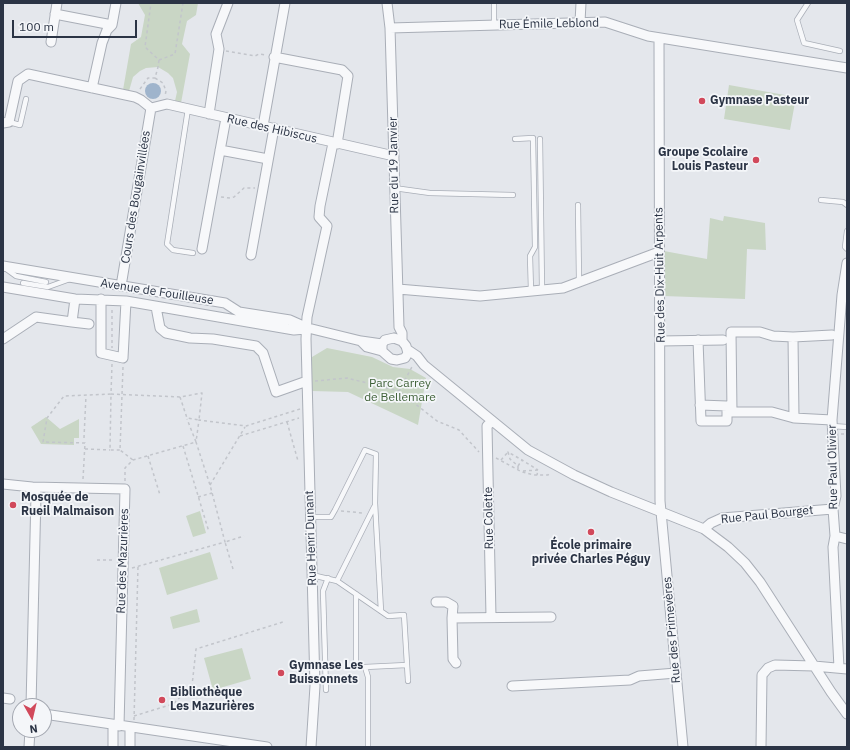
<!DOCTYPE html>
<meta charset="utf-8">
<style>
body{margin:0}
#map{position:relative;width:850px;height:750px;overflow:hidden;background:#e4e7ec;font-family:"IBM Plex Sans",sans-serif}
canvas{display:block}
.frame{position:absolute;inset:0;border:4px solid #2b3445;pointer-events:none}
.north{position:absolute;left:12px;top:698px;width:40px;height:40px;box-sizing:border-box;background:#f4f6f9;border:1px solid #a4a8b1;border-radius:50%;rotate:172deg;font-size:11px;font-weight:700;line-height:16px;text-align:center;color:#2b3445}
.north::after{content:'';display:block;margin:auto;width:14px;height:18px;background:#d1495b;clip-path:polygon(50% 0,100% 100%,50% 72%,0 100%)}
.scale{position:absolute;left:12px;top:20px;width:125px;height:18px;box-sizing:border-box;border:2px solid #2b3445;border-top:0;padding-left:5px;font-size:12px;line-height:14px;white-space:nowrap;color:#2b3445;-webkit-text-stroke:3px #f4f6f9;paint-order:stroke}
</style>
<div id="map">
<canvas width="850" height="750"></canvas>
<div class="frame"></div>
<div class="north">N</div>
<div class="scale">100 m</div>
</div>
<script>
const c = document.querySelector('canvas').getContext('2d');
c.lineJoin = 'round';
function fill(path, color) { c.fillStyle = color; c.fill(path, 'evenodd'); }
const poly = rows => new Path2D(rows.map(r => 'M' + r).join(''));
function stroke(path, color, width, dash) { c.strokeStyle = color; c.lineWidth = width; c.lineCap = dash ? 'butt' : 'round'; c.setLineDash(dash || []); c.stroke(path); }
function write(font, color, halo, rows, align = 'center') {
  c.font = font + ' "IBM Plex Sans",sans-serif'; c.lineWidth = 3.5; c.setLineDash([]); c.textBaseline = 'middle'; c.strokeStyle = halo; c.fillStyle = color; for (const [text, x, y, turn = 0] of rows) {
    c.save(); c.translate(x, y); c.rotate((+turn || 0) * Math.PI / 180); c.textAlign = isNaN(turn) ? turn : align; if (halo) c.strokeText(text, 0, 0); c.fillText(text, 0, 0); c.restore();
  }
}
fill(poly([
 [138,3,198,3,196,15,187,21,182,44,190,54,181,103,175,101,177,92,173,78,168,73,158,67,146,68,140,71,133,77,129,91,123,90,131,44,141,37,145,15],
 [729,85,796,97,790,130,724,119],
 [724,216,765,223,766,250,747,249,745,299,664,296,664,251,707,259,710,218,723,221],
 [327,348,372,357,393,367,410,369,426,378,418,425,348,392,312,391,312,357],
 [46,417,60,429,79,419,79,438,74,438,74,445,41,444,31,427],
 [200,511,206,533,193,537,186,516],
 [210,552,218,579,167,595,159,568],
 [197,609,200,622,173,629,170,617],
 [242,648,251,679,213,690,204,658]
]), '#c9d6c5');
fill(poly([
 '145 91a8 8 0 1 1 16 0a8 8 0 1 1-16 0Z'
]), '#9fb4cc');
const lane = poly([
 [808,3,797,20,804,43,840,51],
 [494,25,494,3],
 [188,109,167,244,173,250,193,253],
 [9,122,20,125,26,99],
 [515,139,533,138,535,247,530,256,531,291],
 [540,139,542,290],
 [394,188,430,193,513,195],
 [821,200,843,202,847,205],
 [578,205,579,281],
 [847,231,845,247,847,249],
 [5,268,16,276,46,282],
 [23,283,48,287,70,279],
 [832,426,847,427],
 [311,517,331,517,335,510,365,450,376,454,375,503,381,611],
 [312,575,337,581,388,616,404,615,408,681],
 [337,581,374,507],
 [356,594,356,666,365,667,407,665],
 [365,667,368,677,368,747],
 [326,690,323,591,328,578]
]);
const street = poly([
 [387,3,390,28,399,327,402,333,402,341],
 [55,14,112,25],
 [580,22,581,3],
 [390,28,605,22,648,36,847,68],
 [659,38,660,501,683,747],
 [51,42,57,3],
 [274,57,342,70,348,76,337,144],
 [92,88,102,43,107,30,112,25,116,3],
 [151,108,167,104,394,156],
 [209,114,219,49,216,34,228,3],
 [3,123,9,122,18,81,28,74,135,97,141,100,151,108],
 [263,126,285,3],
 [220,150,268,159],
 [202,249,226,118],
 [251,255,274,128],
 [3,266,225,303,239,312,290,320,308,328,361,341,382,344],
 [121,286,151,108],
 [3,287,75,299,126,301,294,330,306,329],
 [398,289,480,296,563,288,659,252],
 [101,299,101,353,123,358,126,301],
 [156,307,160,328,166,333,190,338,213,339,256,346,263,353,276,392,307,381],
 [72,322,89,324],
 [793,337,832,335],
 [394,338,402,341,406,346,408,353,405,358,397,360,391,359,382,351,382,344,385,340,394,338],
 [3,339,36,317,72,322,75,299],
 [698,340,701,421,727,421,727,406,700,405],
 [361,341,367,347,382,351],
 [660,341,723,340],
 [408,350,417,356,424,365,528,450,574,475,611,492,704,529,728,547,745,563,760,582,831,692,847,714],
 [794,418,793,337,773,336,760,332,731,332,732,412,772,412,794,418,832,420],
 [3,484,32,487,36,494,31,706],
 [32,487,125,489,119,726],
 [704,529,711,523,722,518,833,509],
 [835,536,847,539],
 [436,602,446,602,453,606,452,618],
 [491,617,487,426,492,421],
 [456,663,453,659,452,618,551,617],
 [839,668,833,547,835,536,833,509,836,496,832,420,842,295,847,263],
 [512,686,630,680,639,676,676,673],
 [3,698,10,699],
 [44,714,267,747],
 [29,747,30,730],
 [113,747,113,725],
 [130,747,130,728],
 [311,747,315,686,306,339,307,317,327,226,319,217,320,206,333,143],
 [761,747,762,675,768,668,775,665,814,666,847,669]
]);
stroke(lane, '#a9aeb7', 6);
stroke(street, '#a9aeb7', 11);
stroke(poly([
 [226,51,255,56,259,54,266,55],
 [159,60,175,54,183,3],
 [155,78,163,83,166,91,165,96],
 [140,89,148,78,155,78,158,67,159,60,145,47,151,3],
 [221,197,230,198,234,197,244,188,255,188],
 [112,310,112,348],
 [112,364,111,394,180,397,202,393,199,420,187,418,180,397],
 [123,367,120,450,133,460],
 [315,381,347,378,399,391,437,421,459,430,479,452],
 [399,391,413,365],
 [287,422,298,461],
 [841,434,847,434],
 [240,436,299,418],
 [84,438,86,395],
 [183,446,209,532],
 [85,449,110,450],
 [148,456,160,495],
 [496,458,522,472,534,475,548,475,550,472],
 [501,460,508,452],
 [518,466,522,460,538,470],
 [518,469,518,466,510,459,508,452,522,460],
 [523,471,538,470,537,475],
 [83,479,85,443,43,442,47,418,64,396,111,394,110,450,120,450],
 [125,481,125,468,133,460,196,442,187,419],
 [210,485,245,427],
 [198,497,212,493],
 [341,511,363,513],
 [97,560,115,560],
 [132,568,225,542,210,485,196,442,199,420,246,426,300,409],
 [233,569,225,542,244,536],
 [134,716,173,704,192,686,196,649,283,622],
 [134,720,138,566]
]), '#c2c5cb', 1.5, [3, 3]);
stroke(lane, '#f7f8fa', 4.5);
stroke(street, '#f7f8fa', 9);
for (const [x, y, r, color] of [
 [702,101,4,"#d1495b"],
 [756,160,4,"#d1495b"],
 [13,505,4,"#d1495b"],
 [591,532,4,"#d1495b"],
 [281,673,4,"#d1495b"],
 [162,700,4,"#d1495b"]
]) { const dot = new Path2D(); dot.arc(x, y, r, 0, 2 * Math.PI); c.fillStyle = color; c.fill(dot); stroke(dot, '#f4f6f9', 1.5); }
write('12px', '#2b3445', '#f4f6f9', [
 ["Rue Émile Leblond",549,24,-1],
 ["Rue des Hibiscus",272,129,13],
 ["Rue du 19 Janvier",394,165,-91],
 ["Cours des Bougainvillées",136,197,-81],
 ["Rue des Dix-Huit Arpents",660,275,-91],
 ["Avenue de Fouilleuse",157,292,9],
 ["Rue Paul Olivier",833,467,-91],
 ["Rue Paul Bourget",767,515,-6],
 ["Rue Colette",489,518,-91],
 ["Rue Henri Dunant",311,538,-92],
 ["Rue des Mazurières",123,561,-88],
 ["Rue des Primevères",672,630,-95]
]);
write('bold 12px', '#2b3445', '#f4f6f9', [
 ["Gymnase Pasteur",710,101],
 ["Groupe Scolaire",748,153,"right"],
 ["Louis Pasteur",748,167,"right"],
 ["Mosquée de",21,498],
 ["Rueil Malmaison",21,512],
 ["École primaire",591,546,"center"],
 ["privée Charles Péguy",591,560,"center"],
 ["Gymnase Les",289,666],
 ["Buissonnets",289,680],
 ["Bibliothèque",170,693],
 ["Les Mazurières",170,707]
], 'left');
write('12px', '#3f6138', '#f4f6f9', [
 ["Parc Carrey",400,384],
 ["de Bellemare",400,398]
]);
</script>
